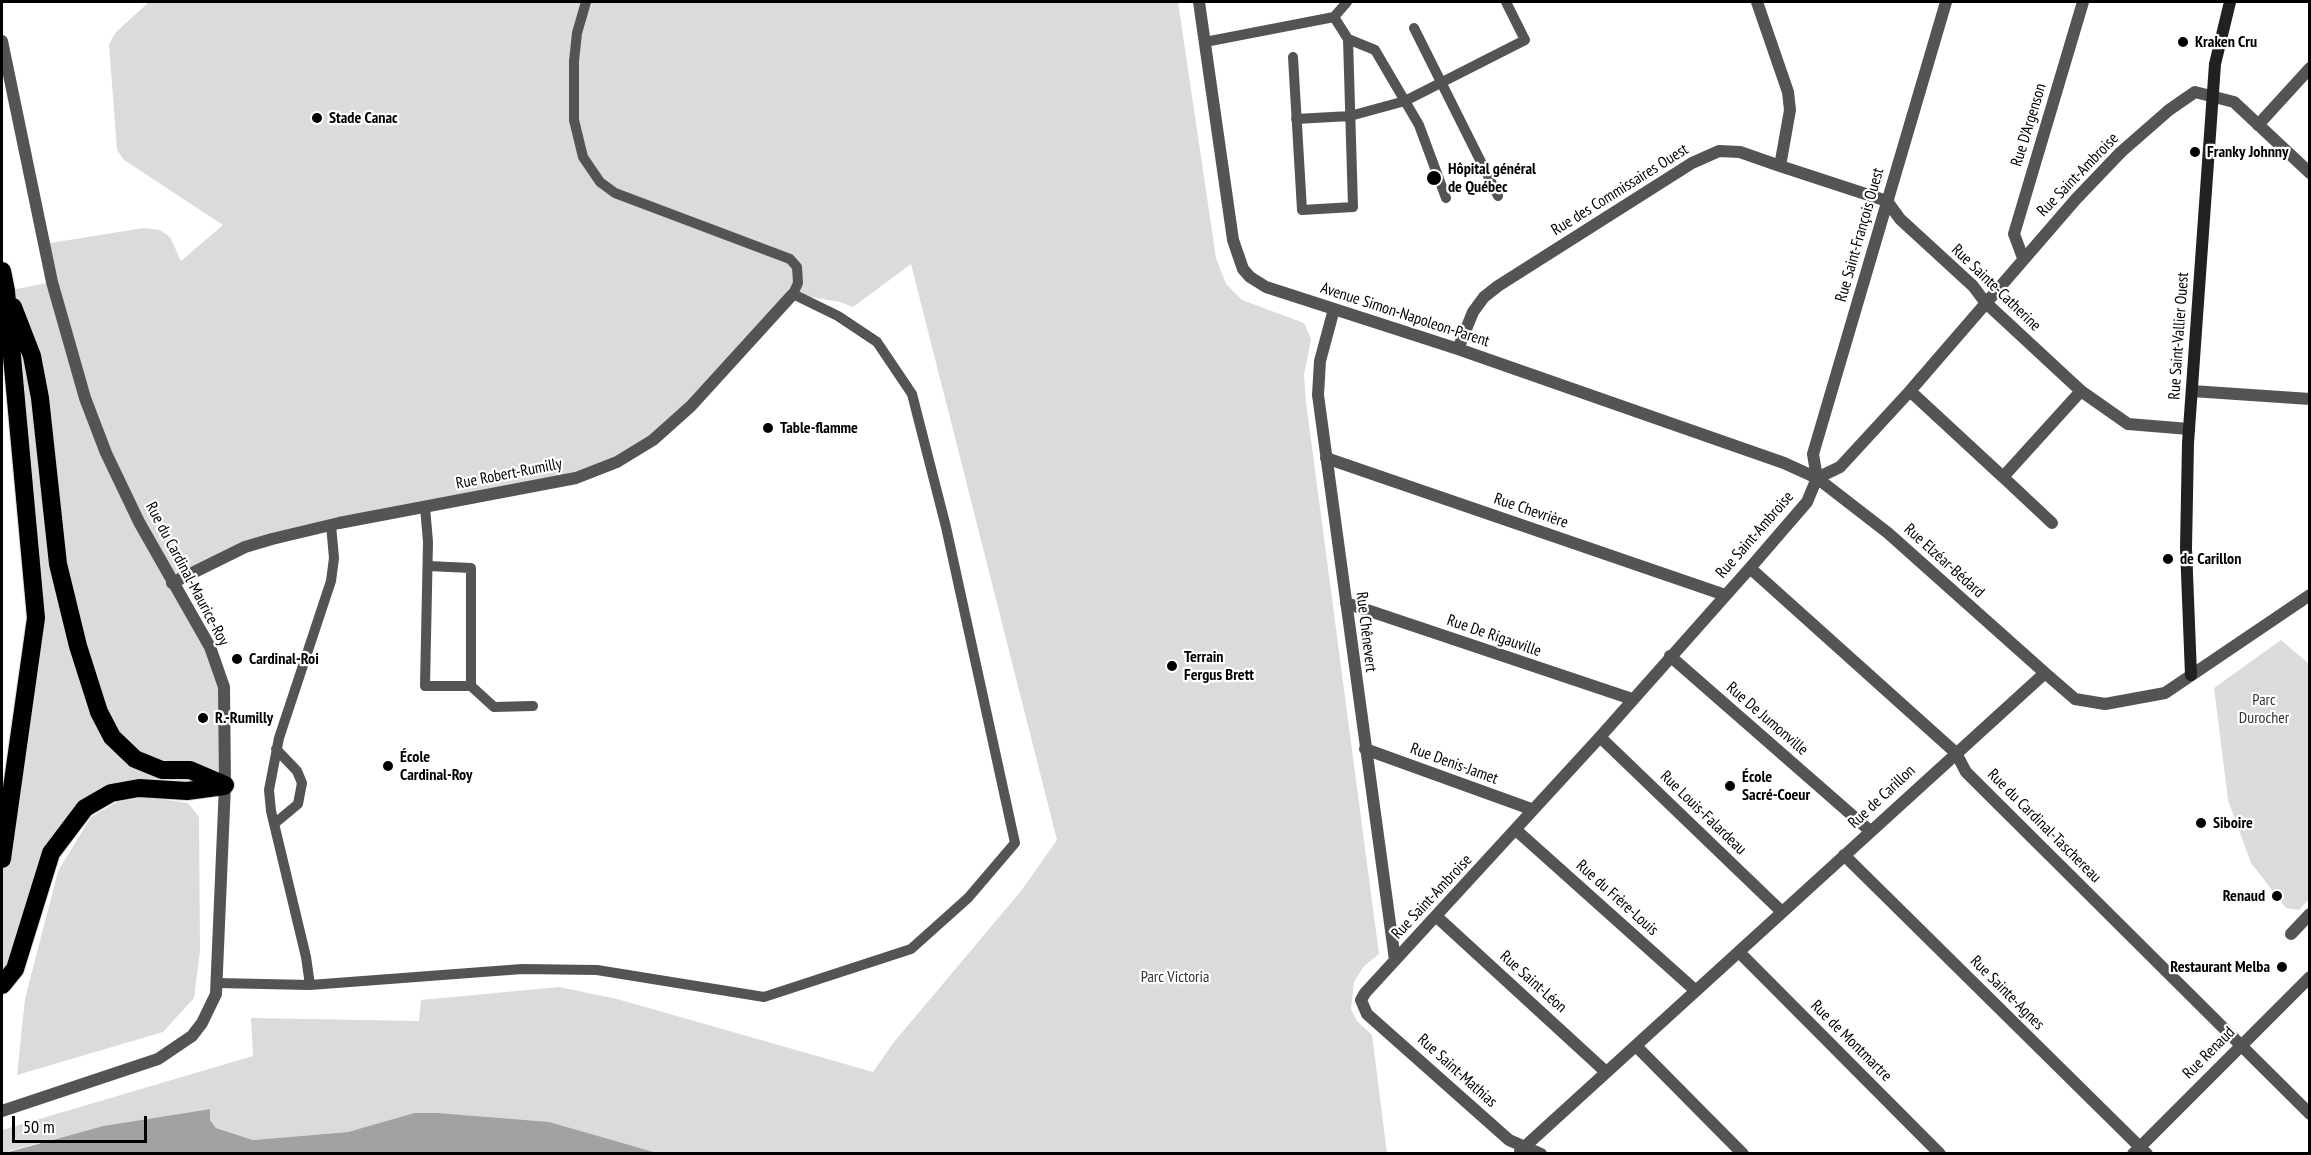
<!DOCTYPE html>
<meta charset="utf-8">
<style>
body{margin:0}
#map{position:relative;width:2311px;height:1155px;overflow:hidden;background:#fff;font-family:"PT Sans Narrow",sans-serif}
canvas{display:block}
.frame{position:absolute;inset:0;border:3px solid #000;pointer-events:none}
.scale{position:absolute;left:12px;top:1116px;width:135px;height:27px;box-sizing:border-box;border:3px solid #000;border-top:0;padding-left:8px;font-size:18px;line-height:21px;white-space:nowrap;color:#000;-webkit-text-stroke:4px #fff;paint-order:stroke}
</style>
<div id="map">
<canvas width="2311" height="1155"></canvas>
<div class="frame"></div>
<div class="scale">50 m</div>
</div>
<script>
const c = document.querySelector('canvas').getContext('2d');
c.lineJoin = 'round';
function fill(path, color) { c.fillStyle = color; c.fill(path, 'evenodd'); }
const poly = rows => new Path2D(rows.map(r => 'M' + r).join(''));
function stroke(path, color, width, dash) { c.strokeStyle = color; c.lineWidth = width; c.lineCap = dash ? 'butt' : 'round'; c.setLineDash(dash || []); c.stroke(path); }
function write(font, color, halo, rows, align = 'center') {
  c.font = font + ' "PT Sans Narrow",sans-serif'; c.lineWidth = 4.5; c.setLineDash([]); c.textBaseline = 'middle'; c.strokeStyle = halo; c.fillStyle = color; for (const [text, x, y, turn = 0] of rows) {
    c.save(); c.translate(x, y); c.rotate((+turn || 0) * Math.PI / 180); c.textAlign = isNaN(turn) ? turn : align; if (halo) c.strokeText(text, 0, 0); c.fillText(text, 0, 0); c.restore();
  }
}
fill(poly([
 [149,2,1178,2,1216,258,1226,284,1242,300,1304,323,1311,339,1304,375,1306,402,1379,954,1364,966,1354,982,1351,1009,1357,1021,1372,1035,1387,1153,657,1154,414,1113,348,1132,253,1140,216,1128,210,1120,209,1109,103,1126,2,1153,2,1130,253,1056,251,1018,419,1021,421,1000,559,987,617,999,873,1072,894,1042,1021,891,1057,840,911,264,853,307,840,302,793,294,653,440,576,478,272,539,173,582,224,687,225,785,111,793,51,853,2,985,2,859,36,618,6,291,52,282,44,244,144,228,160,230,170,237,181,261,223,225,124,160,117,150,109,44,116,32],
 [2281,640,2309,664,2310,898,2299,910,2286,908,2251,863,2228,800,2214,688],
 [145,797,188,803,199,817,200,951,194,998,163,1032,17,1075,25,999,58,871,91,817,117,802]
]), '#dbdbdb');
fill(poly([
 [210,1109,210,1120,216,1128,253,1140,348,1132,414,1113,437,1113,549,1122,657,1153,5,1153,103,1126]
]), '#a2a2a2');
const highway = poly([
 [2,271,6,291,36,618,2,859],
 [13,307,32,356,40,398,58,564,78,646,99,712,112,737,135,759,162,770,190,770,225,785],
 [2,985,15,969,51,853,85,808,111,793,139,788,187,791,224,786]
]);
stroke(highway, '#dbdbdb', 20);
stroke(poly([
 [1334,17,1347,2],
 [1414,28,1498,196],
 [1205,42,1334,17,1348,39,1375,50,1419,125,1446,198],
 [1293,57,1302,210,1353,207,1348,39],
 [1296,119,1350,116,1405,101,1525,40,1506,2],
 [425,507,428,542,425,686,471,686,471,568,428,566],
 [471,686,494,707,533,706],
 [274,824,298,804,302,783,297,771,276,749],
 [217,983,310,985,522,969,597,970,764,997,911,949,968,898,1015,843,946,527,912,394,877,342,838,316,793,294,798,283,797,267,790,259,615,193,600,182,583,157,574,120,574,61,577,33,586,2],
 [310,985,306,957,271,811,269,790,279,738,331,581,334,558,331,525]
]), '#545454', 10);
stroke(poly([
 [1199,2,1233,240,1243,269,1250,277,1266,287,1458,349,1784,463,1817,478,1888,533,2045,673],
 [2,41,52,282,85,398,106,453,139,522,210,647,224,687,225,785,216,994,202,1023,192,1036,158,1059,2,1111],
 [2258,125,2310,68],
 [1780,166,1887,201,1900,219,1973,286,1985,302,2081,391,2128,424,2189,429],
 [2023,258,2014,234,2083,2],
 [1334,309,1320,361,1318,395,1395,960],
 [1458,349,1473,312,1484,297,1498,286,1692,163,1719,151,1740,152,1780,166,1790,110,1788,92,1757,2],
 [1910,391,2003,477,2081,391],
 [2192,391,2310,399],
 [1326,458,1725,595],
 [2003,477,2052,523],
 [1817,478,1813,454,1946,2],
 [1750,568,1956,753,1966,772,2310,1114],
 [172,583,245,547,272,539,339,523,576,478,617,462,653,440,691,406,793,294],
 [1346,603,1632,699],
 [1670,656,1869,830],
 [1600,737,1782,912],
 [1365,749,1531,809],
 [1516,830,1696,991],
 [1844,855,2147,1154],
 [1437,917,1606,1072],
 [2291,934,2310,914],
 [1739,952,1940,1154],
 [1636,1046,1743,1154],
 [1520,1151,2045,673,2075,699,2105,704,2165,693,2310,595],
 [1541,1154,1509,1140,1367,1014,1361,1000,1365,993,1600,737,1750,568,1807,502,1817,478,1840,467,1910,391,2076,199,2121,152,2169,110,2195,92,2234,102,2310,173],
 [2133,1154,2310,977]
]), '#545454', 12);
stroke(poly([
 [2191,675,2186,548,2188,443,2215,64,2230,2]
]), '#212121', 12);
stroke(highway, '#000', 18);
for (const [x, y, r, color] of [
 [2183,42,6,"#000"],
 [317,118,6,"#000"],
 [2195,152,6,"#000"],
 [1434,178,8,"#000"],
 [768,428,6,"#000"],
 [2168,559,6,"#000"],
 [237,659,6,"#000"],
 [1172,666,6,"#000"],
 [203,718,6,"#000"],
 [388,766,6,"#000"],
 [1730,786,6,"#000"],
 [2201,823,6,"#000"],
 [2277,896,6,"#000"],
 [2282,967,6,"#000"]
]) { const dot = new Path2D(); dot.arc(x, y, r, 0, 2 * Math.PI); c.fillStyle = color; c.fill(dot); stroke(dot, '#fff', 2); }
write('bold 16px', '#000', '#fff', [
 ["Kraken Cru",2195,42],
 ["Stade Canac",329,118],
 ["Franky Johnny",2207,152],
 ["Hôpital général",1448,169],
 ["de Québec",1448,187],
 ["Table-flamme",780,428],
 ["de Carillon",2180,559],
 ["Terrain",1184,657],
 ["Fergus Brett",1184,675],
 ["Cardinal-Roi",249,659],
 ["R.-Rumilly",215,718],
 ["École",400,757],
 ["Cardinal-Roy",400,775],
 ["École",1742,777],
 ["Sacré-Coeur",1742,795],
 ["Siboire",2213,823],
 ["Renaud",2265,896,"right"],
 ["Restaurant Melba",2270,967,"right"]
], 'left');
write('16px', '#000', '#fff', [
 ["Rue D'Argenson",2029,125,-73],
 ["Rue Saint-Ambroise",2078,175,-46],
 ["Rue des Commissaires Ouest",1620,190,-32],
 ["Rue Saint-François Ouest",1860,235,-74],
 ["Rue Sainte-Catherine",1996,288,44],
 ["Avenue Simon-Napoleon-Parent",1405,315,18],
 ["Rue Saint-Vallier Ouest",2179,336,-86],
 ["Rue Robert-Rumilly",509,474,-11],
 ["Rue Chevrière",1531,511,19],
 ["Rue Saint-Ambroise",1755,535,-49],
 ["Rue Elzéar-Bédard",1944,561,42],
 ["Rue du Cardinal-Maurice-Roy",187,574,62],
 ["Rue Chênevert",1366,632,83],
 ["Rue De Rigauville",1494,636,19],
 ["Rue De Jumonville",1767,719,41],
 ["Rue Denis-Jamet",1454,764,20],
 ["Rue de Carillon",1882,797,-43],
 ["Rue Louis-Falardeau",1703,813,44],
 ["Rue du Cardinal-Taschereau",2044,826,45],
 ["Rue Saint-Ambroise",1432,897,-47],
 ["Rue du Frère-Louis",1617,898,42],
 ["Rue Saint-Léon",1533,982,42],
 ["Rue Sainte-Agnes",2007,993,45],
 ["Rue de Montmartre",1851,1041,45],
 ["Rue Renaud",2209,1053,-45],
 ["Rue Saint-Mathias",1457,1071,42]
]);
write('16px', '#323232', '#fff', [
 ["Parc",2264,700],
 ["Durocher",2264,718],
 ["Parc Victoria",1175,977]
]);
</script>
